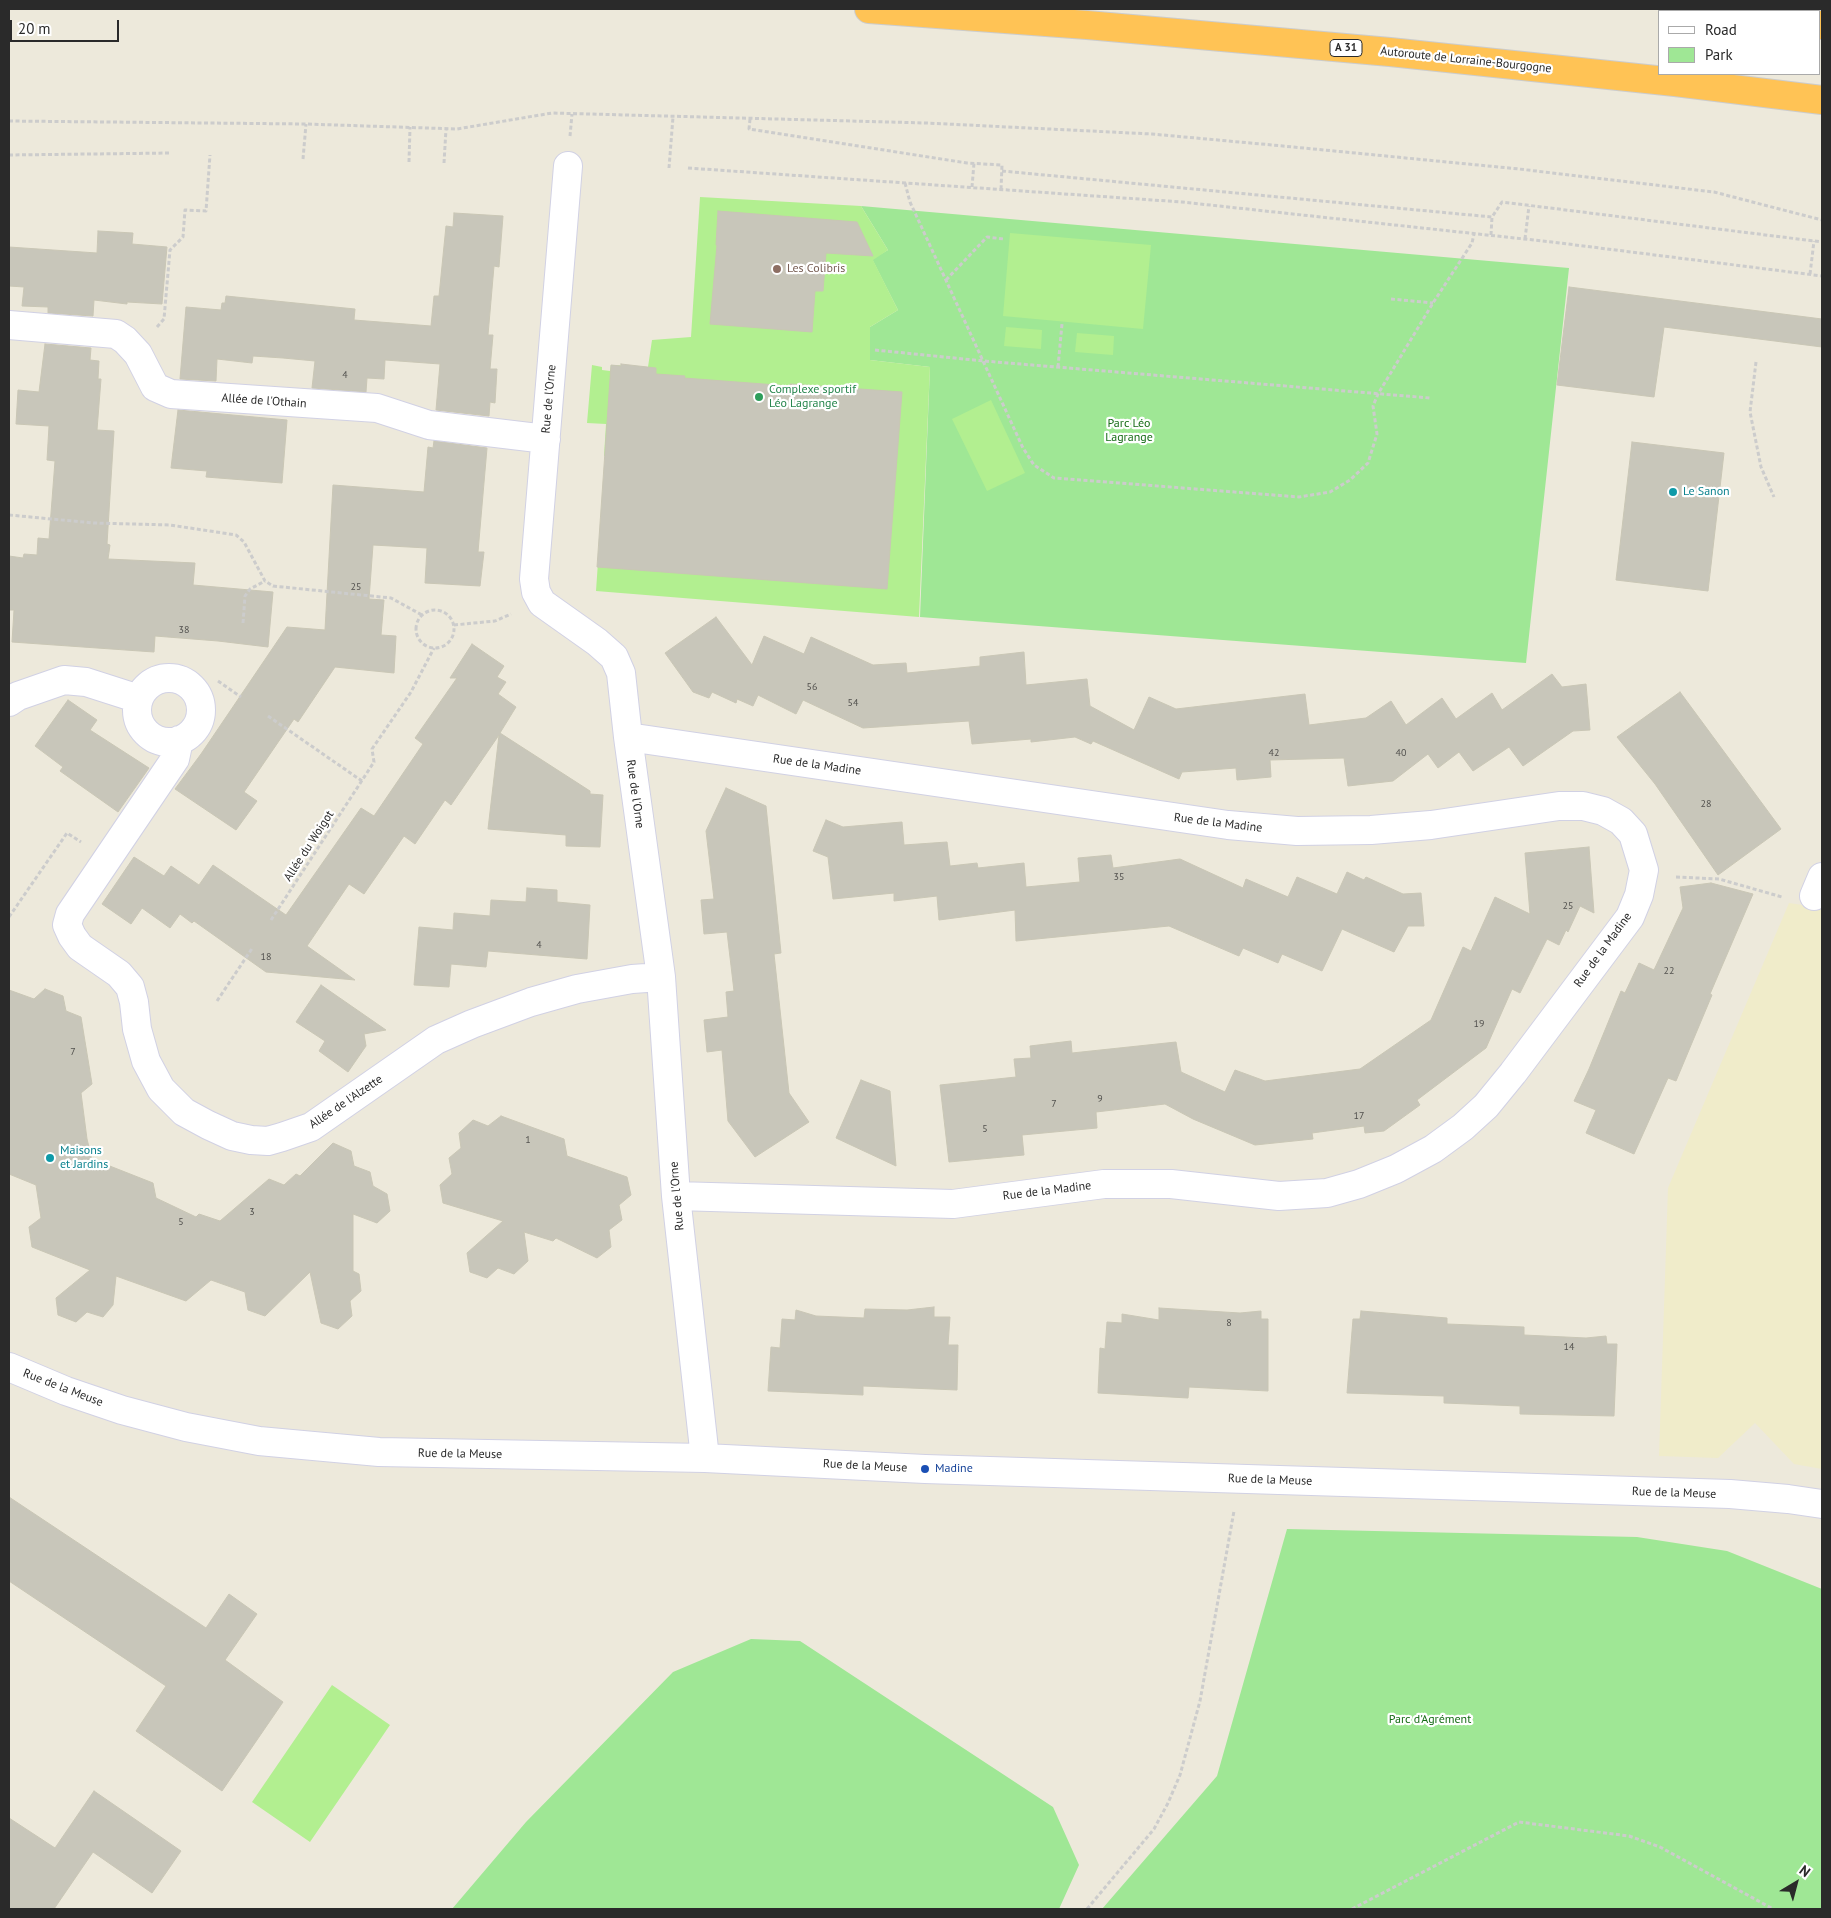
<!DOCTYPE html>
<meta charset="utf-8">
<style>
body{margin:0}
#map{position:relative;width:1831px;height:1918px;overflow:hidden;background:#ede9db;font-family:"PT Sans",sans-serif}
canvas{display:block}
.frame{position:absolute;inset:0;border:10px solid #2a2a2a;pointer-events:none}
.legend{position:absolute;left:1658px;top:10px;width:162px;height:65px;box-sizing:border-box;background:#fff;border:1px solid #aaa;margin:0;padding:6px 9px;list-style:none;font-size:15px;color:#2a2a2a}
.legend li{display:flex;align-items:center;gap:10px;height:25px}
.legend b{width:25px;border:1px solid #aaa}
.north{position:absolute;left:1771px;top:1858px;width:50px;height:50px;-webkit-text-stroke:4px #fff;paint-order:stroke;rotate:37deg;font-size:14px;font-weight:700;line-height:20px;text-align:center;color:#2a2a2a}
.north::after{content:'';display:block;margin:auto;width:18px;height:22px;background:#2a2a2a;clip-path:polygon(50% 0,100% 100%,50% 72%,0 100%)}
.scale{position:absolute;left:10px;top:20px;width:109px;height:22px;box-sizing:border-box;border:2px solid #2a2a2a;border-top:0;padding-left:6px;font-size:15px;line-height:18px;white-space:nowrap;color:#2a2a2a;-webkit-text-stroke:4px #fff;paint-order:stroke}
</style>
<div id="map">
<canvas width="1831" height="1918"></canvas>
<div class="frame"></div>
<ul class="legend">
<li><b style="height:6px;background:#fff"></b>Road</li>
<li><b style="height:14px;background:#9fe795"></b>Park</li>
</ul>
<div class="north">N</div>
<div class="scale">20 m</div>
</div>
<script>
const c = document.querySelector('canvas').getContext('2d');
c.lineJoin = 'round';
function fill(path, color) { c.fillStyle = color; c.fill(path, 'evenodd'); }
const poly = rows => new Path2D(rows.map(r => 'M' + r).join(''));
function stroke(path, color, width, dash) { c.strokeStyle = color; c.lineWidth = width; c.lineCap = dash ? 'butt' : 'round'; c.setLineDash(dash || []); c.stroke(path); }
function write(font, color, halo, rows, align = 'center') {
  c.font = font + ' "PT Sans",sans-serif'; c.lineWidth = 4.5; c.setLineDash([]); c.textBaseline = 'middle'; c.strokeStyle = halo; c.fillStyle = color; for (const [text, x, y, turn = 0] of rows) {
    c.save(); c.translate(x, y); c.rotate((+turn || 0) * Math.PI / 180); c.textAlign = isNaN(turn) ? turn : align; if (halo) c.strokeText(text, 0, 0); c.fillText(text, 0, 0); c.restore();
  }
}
fill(poly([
 [1789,903,1822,908,1822,1469,1794,1464,1755,1423,1718,1458,1659,1456,1668,1188]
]), '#f0ecca');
fill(poly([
 [861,206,1569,268,1526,663,920,617,930,367,870,360,870,327,898,310,872,259,888,250],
 [1287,1529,1637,1537,1727,1551,1822,1589,1822,1909,1102,1909,1217,1776],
 [751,1639,800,1641,1053,1807,1079,1865,1059,1909,452,1909,526,1822,673,1672]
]), '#9fe795');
fill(poly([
 [700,197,861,206,888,250,873,260,898,310,870,327,870,360,930,367,919,617,596,591,603,489,615,457,604,456,606,424,587,423,592,365,602,367,602,370,610,371,611,365,648,367,652,340,691,337],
 [1010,233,1151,245,1143,329,1003,316],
 [1006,327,1042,330,1041,349,1004,346],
 [1077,333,1114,336,1113,355,1075,352],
 [991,400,1025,473,987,491,952,419],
 [332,1685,390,1725,310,1842,252,1802]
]), '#b2ef90');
const building = poly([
 [718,211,857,222,873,256,826,253,823,291,815,291,812,332,710,324,717,245,716,245,718,211],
 [454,213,503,216,499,267,494,266,488,335,493,335,490,369,497,369,495,403,490,402,489,416,436,410,440,364,385,360,384,379,367,378,366,392,312,388,315,361,283,358,253,356,252,363,217,359,216,381,180,379,186,307,221,310,222,303,225,303,226,296,355,309,354,320,431,326,434,296,439,296,446,226,453,227,454,213],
 [98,231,133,233,132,244,167,247,162,304,127,302,127,304,94,300,93,316,48,313,48,307,22,306,24,287,9,286,9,247,97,253,98,231],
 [1569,287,1822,319,1822,347,1664,327,1654,397,1557,385,1569,287],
 [45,344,91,348,90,360,99,361,98,379,101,379,97,430,114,431,107,544,110,545,108,559,195,563,193,585,273,592,268,647,218,641,155,636,154,652,12,642,14,610,9,610,9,556,23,558,24,554,37,555,38,538,49,539,55,461,47,460,49,426,16,424,18,390,39,392,45,344],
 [621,364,656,368,656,374,685,376,684,378,790,386,790,384,902,392,887,589,597,567,611,365,621,366,621,364],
 [178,410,287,420,282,483,206,477,207,471,171,468,178,410],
 [434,441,487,448,478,552,484,552,480,586,425,583,427,548,373,545,369,599,384,600,381,635,396,636,394,673,335,667,298,722,294,719,244,792,257,801,236,830,175,789,201,754,287,627,325,630,333,485,424,492,428,447,433,448,434,441],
 [1632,442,1724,453,1708,591,1616,580,1632,442],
 [716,617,752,665,764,636,804,654,811,637,873,665,906,663,907,673,980,666,980,657,1024,652,1026,685,1087,679,1090,706,1134,730,1149,697,1176,709,1305,694,1309,725,1366,718,1391,701,1406,725,1442,698,1456,719,1492,693,1502,710,1552,674,1562,687,1586,684,1590,730,1573,731,1523,766,1509,747,1473,771,1459,752,1438,768,1428,754,1393,781,1348,786,1344,758,1270,760,1271,777,1237,780,1236,768,1182,772,1179,779,1093,741,1091,744,1075,737,1031,742,1031,739,972,744,969,721,863,728,803,700,796,714,758,695,753,706,737,699,736,703,712,692,709,698,693,692,665,653,716,617],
 [472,644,504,666,497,677,506,682,498,694,516,707,500,733,590,791,590,794,603,795,600,847,566,846,566,835,488,829,499,735,451,805,445,800,415,844,404,836,364,894,349,884,307,946,355,980,266,972,194,921,192,923,180,914,170,928,142,908,131,924,102,904,134,857,164,876,171,866,199,885,213,865,286,915,361,808,374,816,423,744,415,738,457,678,450,678,472,644],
 [1680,692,1781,829,1718,875,1655,784,1617,737,1680,692],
 [68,700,97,720,90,730,149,768,118,812,60,771,63,767,35,746,68,700],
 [726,788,766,806,781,953,774,954,789,1093,809,1122,755,1157,728,1121,722,1050,707,1052,704,1020,728,1017,726,992,734,991,727,932,704,934,701,900,714,899,706,831,726,788],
 [826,820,843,827,902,822,904,845,947,842,950,866,977,863,978,868,1024,863,1026,887,1080,882,1078,858,1111,855,1113,868,1180,859,1243,888,1246,879,1288,897,1297,877,1337,894,1347,872,1364,880,1366,877,1403,894,1421,893,1424,926,1408,926,1394,952,1342,929,1322,971,1282,954,1278,963,1243,948,1239,956,1169,926,1016,941,1015,910,939,920,937,896,894,901,894,893,833,899,828,857,813,851,826,820],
 [1589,847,1594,913,1580,906,1568,932,1566,930,1559,945,1547,939,1520,993,1512,989,1486,1048,1417,1100,1420,1105,1384,1131,1365,1133,1364,1126,1312,1133,1313,1139,1255,1145,1193,1119,1165,1104,1096,1112,1097,1128,1022,1135,1024,1155,949,1162,940,1085,1016,1077,1014,1059,1031,1058,1030,1046,1071,1041,1072,1053,1176,1042,1181,1072,1225,1092,1235,1070,1265,1081,1360,1069,1431,1020,1463,947,1471,951,1495,897,1530,914,1525,853,1589,847],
 [1711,883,1753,894,1710,994,1712,995,1676,1081,1668,1078,1634,1154,1586,1133,1596,1110,1574,1101,1589,1069,1621,991,1625,993,1639,963,1654,970,1683,908,1680,887,1711,883],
 [527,888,557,890,557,902,590,905,587,959,488,951,486,967,451,964,449,987,414,985,419,927,453,930,454,913,490,916,491,900,526,902,527,888],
 [321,985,386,1030,364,1034,366,1046,348,1072,319,1051,325,1041,296,1022,321,985],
 [45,989,63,996,66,1011,81,1017,92,1084,81,1093,87,1139,92,1159,153,1183,156,1198,196,1217,199,1214,220,1221,269,1179,284,1185,296,1174,300,1176,333,1143,351,1151,354,1166,370,1172,373,1186,387,1194,390,1211,377,1223,353,1214,353,1271,359,1274,361,1291,350,1301,352,1316,338,1329,321,1323,310,1272,265,1316,248,1310,245,1292,211,1280,186,1301,116,1276,113,1305,103,1317,87,1312,76,1322,58,1315,56,1298,90,1270,32,1247,29,1227,41,1218,36,1185,9,1174,9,990,34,999,45,989],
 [861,1080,890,1091,896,1166,836,1138,861,1080],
 [501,1116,564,1139,567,1156,627,1177,631,1195,619,1205,622,1220,609,1230,611,1247,597,1258,556,1238,553,1241,524,1232,528,1261,514,1274,498,1268,487,1278,470,1272,467,1253,503,1221,443,1203,440,1185,452,1174,449,1158,461,1148,459,1133,473,1120,488,1126,501,1116],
 [934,1307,934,1317,950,1317,948,1345,958,1345,957,1390,863,1386,863,1395,768,1391,771,1347,780,1348,782,1319,795,1320,796,1310,816,1316,864,1318,865,1309,907,1310,934,1307],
 [1159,1308,1240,1313,1261,1311,1261,1319,1268,1319,1268,1391,1189,1387,1188,1398,1098,1393,1100,1348,1105,1349,1107,1322,1122,1323,1122,1314,1159,1320,1159,1308],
 [1361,1311,1447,1318,1447,1324,1524,1327,1524,1335,1586,1338,1606,1336,1607,1344,1617,1344,1614,1416,1520,1414,1520,1406,1444,1403,1444,1396,1347,1393,1353,1319,1360,1319,1361,1311],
 [9,1497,206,1628,229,1594,257,1614,225,1660,283,1702,222,1791,136,1731,166,1686,9,1581,9,1497],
 [94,1791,181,1851,152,1893,93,1852,54,1909,9,1909,9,1818,55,1848,94,1791]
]);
fill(building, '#c8c6ba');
stroke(building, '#c9c6b5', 1);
const minor = poly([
 [568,166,534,579,536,592,542,603,597,642,614,657,621,673,628,737,661,977,676,1196,705,1458],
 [9,325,116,334,125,340,138,354,155,387,171,394,377,408,429,425,546,439],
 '137 710a32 32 0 1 1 64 0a32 32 0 1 1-64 0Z',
 [9,702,18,696,64,680,86,682,139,699],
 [628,737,1228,825,1297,831,1371,830,1431,825,1559,806,1583,806,1603,811,1621,821,1633,834,1644,870,1639,895,1630,917,1513,1073,1486,1106,1463,1127,1433,1149,1396,1169,1359,1184,1327,1193,1279,1196,1171,1184,1104,1184,953,1204,676,1196],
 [179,740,175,759,70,914,67,925,72,936,80,947,119,974,130,987,134,1002,137,1029,146,1061,161,1089,184,1112,208,1125,232,1136,251,1140,268,1141,282,1137,311,1127,436,1040,472,1024,531,1002,577,989,632,979,661,977],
 [1814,896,1822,877],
 [9,1367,66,1391,122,1410,186,1427,259,1441,379,1452,705,1458,925,1469,1730,1494,1788,1499,1822,1504]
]);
const motorway = poly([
 [869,9,1087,25,1390,52,1675,82,1822,100],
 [1693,9,1712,11],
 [1820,25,1822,25]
]);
stroke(minor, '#d1d1e4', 30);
stroke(motorway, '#ccc', 30);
stroke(poly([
 [750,119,749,129,967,163,1002,165,1001,190],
 [9,121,306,124,457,129,552,113,926,123,1152,134,1283,146,1519,169,1714,192,1822,220],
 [570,136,572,114],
 [9,155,171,153],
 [303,159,306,124],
 [409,162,410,127],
 [444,163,446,129],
 [669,168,673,117],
 [688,168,1182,202,1552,242,1822,276],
 [1002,171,1492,217,1502,202,1822,242],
 [905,183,910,202,1023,448,1034,465,1054,478,1299,497,1330,492,1350,480,1368,463,1377,434,1373,406,1378,394,1433,303,1472,243,1474,234],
 [972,187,974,163],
 [1491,235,1492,217],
 [1525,239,1529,206],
 [1810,274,1814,241],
 [946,280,987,237,1004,239],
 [1391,299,1433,303],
 [157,327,164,319,170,250,183,237,185,210,206,211,210,155],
 [875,350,984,361,1430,398],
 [1756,362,1750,412,1761,467,1774,497],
 [1058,367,1062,324],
 [9,515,94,523,170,525,236,535,244,542,265,581,273,586,391,598,422,615],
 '416 629a19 19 0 1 1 38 0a19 19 0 1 1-38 0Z',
 [243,623,245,596,250,589,265,581],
 [454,625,495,621,511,614],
 [218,681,241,697],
 [268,716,362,781],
 [1676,877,1719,879,1782,897],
 [9,917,67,833,81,842],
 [271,920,374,762,372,749,411,692,434,648],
 [217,1001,253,947],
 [1087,1909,1154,1829,1168,1803,1180,1775,1200,1701,1234,1511],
 [1352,1909,1519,1822,1629,1836,1660,1847,1773,1909]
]), '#ccc', 3, [4, 2.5]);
stroke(minor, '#fff', 28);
stroke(motorway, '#ffc355', 28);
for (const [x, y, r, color] of [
 [777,269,5,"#8d6e63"],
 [759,397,5,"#2e9e5b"],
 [1673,492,5,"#0f9aa8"],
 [50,1158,5,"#0f9aa8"],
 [925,1469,5,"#1a4fb4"]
]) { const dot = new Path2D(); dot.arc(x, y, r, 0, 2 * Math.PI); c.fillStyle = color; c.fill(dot); stroke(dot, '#fff', 2); }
write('10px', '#52514e', null, [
 ["4",345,375],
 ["25",356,587],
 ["38",184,630],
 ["56",812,687],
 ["54",853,703],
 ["42",1274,753],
 ["40",1401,753],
 ["28",1706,804],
 ["35",1119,877],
 ["25",1568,906],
 ["4",539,945],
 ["18",266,957],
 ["22",1669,971],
 ["19",1479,1024],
 ["7",73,1052],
 ["9",1100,1099],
 ["7",1054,1104],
 ["17",1359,1116],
 ["5",985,1129],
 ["1",528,1140],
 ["3",252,1212],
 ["5",181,1222],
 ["8",1229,1323],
 ["14",1569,1347]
]);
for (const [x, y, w] of [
 [1346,48,32]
]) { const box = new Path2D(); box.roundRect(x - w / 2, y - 8.5, w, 17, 4); c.fillStyle = '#fff'; c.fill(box); stroke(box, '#2a2a2a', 1); }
write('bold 11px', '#2a2a2a', null, [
 ["A 31",1346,48]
]);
write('12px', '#2a2a2a', '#fff', [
 ["Autoroute de Lorraine-Bourgogne",1466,60,6],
 ["Rue de l'Orne",549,399,-85],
 ["Allée de l'Othain",264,401,4],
 ["Rue de la Madine",817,765,8],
 ["Rue de l'Orne",635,794,82],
 ["Rue de la Madine",1218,823,7],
 ["Allée du Woigot",309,846,-57],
 ["Rue de la Madine",1603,950,-54],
 ["Allée de l'Alzette",346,1102,-34],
 ["Rue de la Madine",1047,1191,-7],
 ["Rue de l'Orne",677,1196,-95],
 ["Rue de la Meuse",63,1388,21],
 ["Rue de la Meuse",460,1454,1],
 ["Rue de la Meuse",865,1466,3],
 ["Rue de la Meuse",1270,1480,2],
 ["Rue de la Meuse",1674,1493,2]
]);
write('12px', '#785e54', '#fff', [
 ["Les Colibris",787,269]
], 'left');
write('12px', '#27864d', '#fff', [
 ["Complexe sportif",769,390],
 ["Léo Lagrange",769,404]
], 'left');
write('12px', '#166c16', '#fff', [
 ["Parc Léo",1129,424],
 ["Lagrange",1129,438],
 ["Parc d'Agrément",1430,1720]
]);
write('12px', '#0d838f', '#fff', [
 ["Le Sanon",1683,492],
 ["Maisons",60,1151],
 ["et Jardins",60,1165]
], 'left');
write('12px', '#164399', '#fff', [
 ["Madine",935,1469]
], 'left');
</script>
